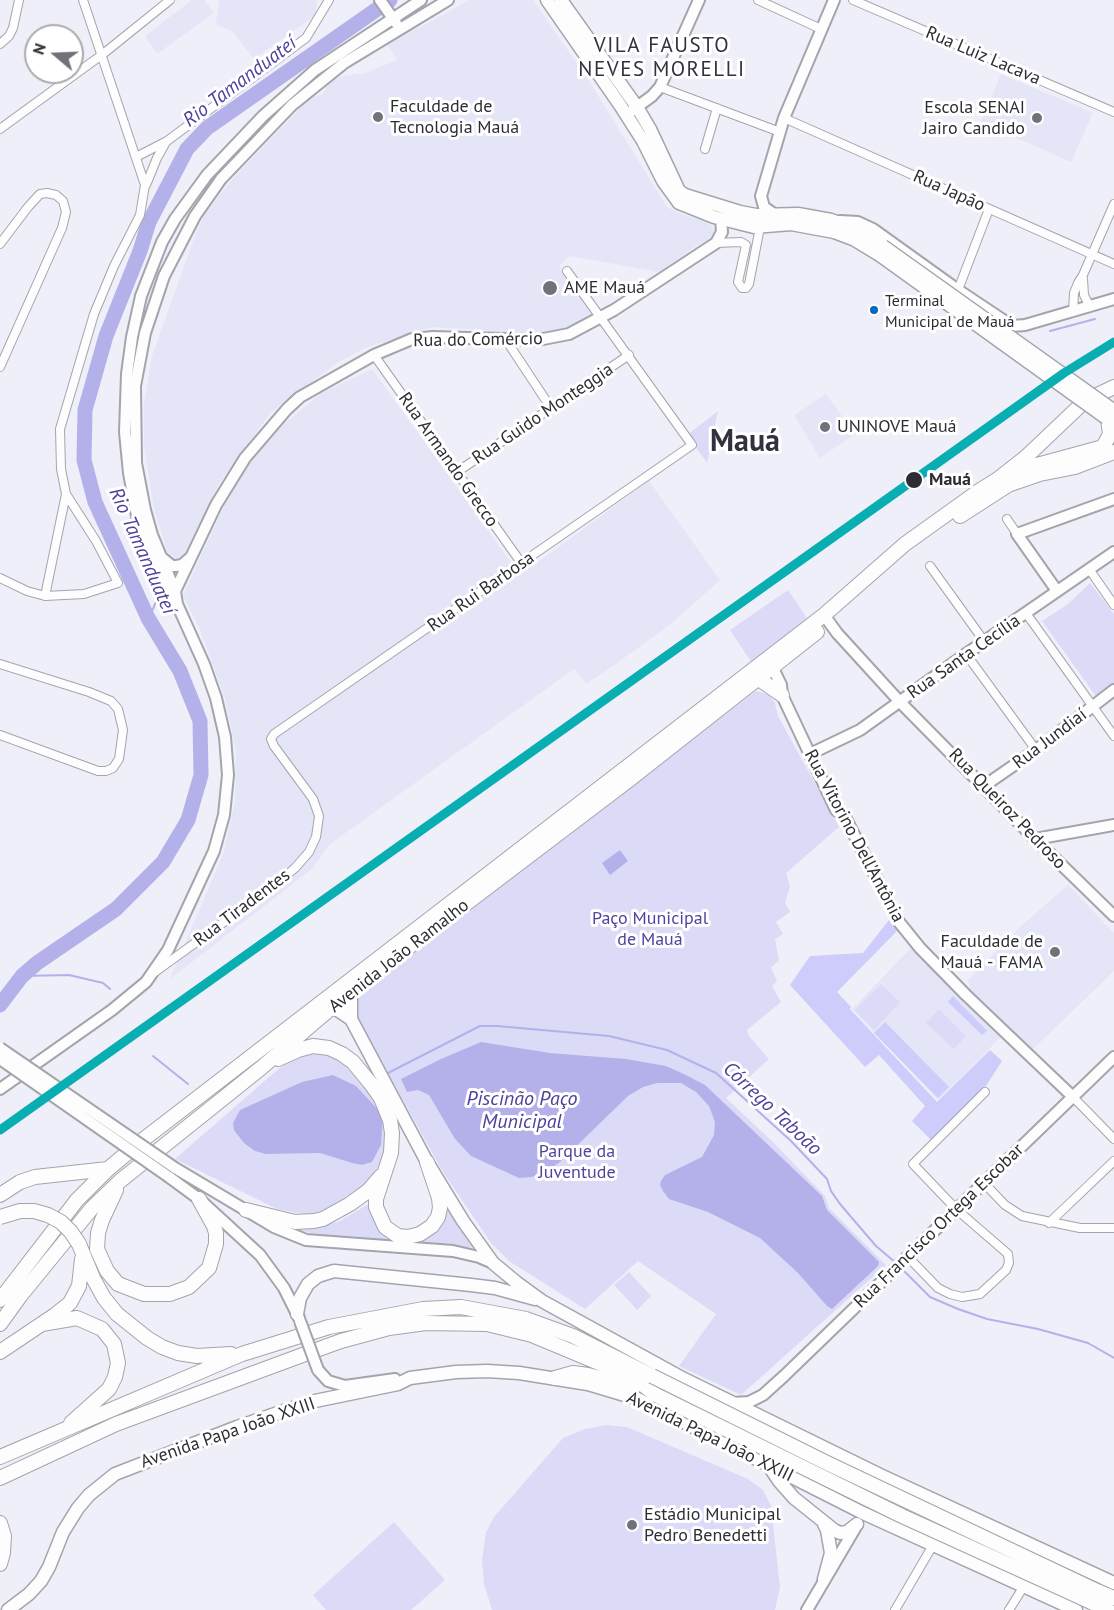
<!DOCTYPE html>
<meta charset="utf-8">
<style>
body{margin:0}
#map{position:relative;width:1114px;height:1610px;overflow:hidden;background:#efeff9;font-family:"PT Sans",sans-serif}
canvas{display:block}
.north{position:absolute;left:24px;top:24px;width:60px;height:60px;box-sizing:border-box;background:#fff;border:2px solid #ababae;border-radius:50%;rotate:289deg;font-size:16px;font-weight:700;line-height:24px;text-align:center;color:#2d2d34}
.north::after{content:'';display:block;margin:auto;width:21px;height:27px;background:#717179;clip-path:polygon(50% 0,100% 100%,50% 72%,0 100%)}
</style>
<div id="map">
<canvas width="1114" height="1610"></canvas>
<div class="north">N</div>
</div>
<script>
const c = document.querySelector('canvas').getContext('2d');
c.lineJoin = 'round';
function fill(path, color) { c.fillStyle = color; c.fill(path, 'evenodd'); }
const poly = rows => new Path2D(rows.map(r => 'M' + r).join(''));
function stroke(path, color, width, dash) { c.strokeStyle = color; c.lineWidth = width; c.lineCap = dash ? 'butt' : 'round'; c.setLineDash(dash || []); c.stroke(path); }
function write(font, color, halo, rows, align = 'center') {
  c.font = font + ' "PT Sans",sans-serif'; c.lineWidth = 6; c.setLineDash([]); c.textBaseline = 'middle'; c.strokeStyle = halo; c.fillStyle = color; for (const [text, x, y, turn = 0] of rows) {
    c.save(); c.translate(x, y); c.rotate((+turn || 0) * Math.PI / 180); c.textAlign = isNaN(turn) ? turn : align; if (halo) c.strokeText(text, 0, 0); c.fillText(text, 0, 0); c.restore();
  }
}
fill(poly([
 [192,0,204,0,214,13,157,54,145,36],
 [219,0,317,0,316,15,254,59,233,32,216,24],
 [469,0,533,0,589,81,667,207,681,214,708,222,715,231,711,238,693,248,660,272,569,256,559,266,592,313,588,320,558,333,543,337,479,330,432,327,365,348,337,363,271,412,219,484,187,551,180,559,176,559,167,551,154,509,144,446,144,404,152,356,197,230,205,214,235,176,306,102,313,96,321,95,325,92,326,88,333,80,343,76,365,73,395,61,397,58,387,45,396,38,426,24],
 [1001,74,1093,113,1071,162,981,122],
 [372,369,520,575,649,481,720,580,671,624,617,663,586,684,574,669,330,844,312,869,170,979,223,854,235,802,236,751,225,699,200,630,183,595,222,510,245,470,273,433,320,394],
 [826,394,855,434,820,458,794,415],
 [1068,885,1114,933,1114,971,1031,1051,972,995,968,980,1021,926],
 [911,948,1000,1038,938,1100,852,1009]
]), '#e5e5f8');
fill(poly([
 [718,411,707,463,687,435],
 [1090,583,1114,614,1114,687,1098,699,1042,621,1068,604],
 [788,590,807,618,752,663,730,630],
 [756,691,769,695,775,703,778,716,839,827,786,873,790,886,785,903,790,912,776,922,783,934,775,939,779,960,771,968,777,981,772,986,781,1002,747,1030,749,1036,769,1059,726,1098,773,1142,825,1196,829,1208,886,1265,741,1395,679,1366,716,1314,638,1261,585,1309,509,1261,491,1243,441,1169,353,1009,357,993],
 [881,984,900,1002,874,1030,855,1010],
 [939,1009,966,1036,954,1049,926,1023],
 [308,1054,327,1055,346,1063,383,1111,385,1157,364,1186,313,1216,277,1209,175,1159,283,1065],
 [446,1201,458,1226,477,1248,315,1234,299,1230,338,1222,372,1202,375,1220,423,1239,436,1232,444,1221],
 [629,1272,651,1296,637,1310,614,1285],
 [606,1425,627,1427,748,1479,763,1490,771,1506,780,1587,775,1610,492,1610,484,1584,482,1559,486,1532,494,1517,563,1438,585,1429],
 [394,1522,445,1580,411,1610,326,1610,313,1595]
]), '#dbdbf8');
fill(poly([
 [889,920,897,931,837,992,851,1007,850,1009,937,1102,990,1050,1002,1061,984,1089,931,1140,912,1121,925,1106,879,1055,865,1067,790,985,810,956,863,953],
 [953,996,987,1031,982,1035,948,1002],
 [885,1022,949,1087,938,1098,874,1033]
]), '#ceccfb');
fill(poly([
 [620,850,628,861,610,875,602,863],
 [481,1042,550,1053,626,1059,666,1066,686,1075,705,1085,822,1196,827,1210,879,1262,878,1266,832,1309,827,1306,798,1273,760,1238,708,1212,669,1199,663,1191,660,1185,661,1181,665,1175,702,1157,714,1135,715,1122,709,1106,696,1092,681,1083,657,1083,643,1087,628,1096,560,1162,550,1169,532,1177,519,1178,471,1156,455,1139,429,1095,418,1090,407,1092,401,1079,441,1059],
 [333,1075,356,1086,383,1115,381,1145,372,1162,362,1165,352,1163,320,1153,266,1154,255,1151,244,1143,234,1130,233,1123,240,1110,302,1082]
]), '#b4b1ea');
stroke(poly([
 [1050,331,1095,319],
 [152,624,152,611,158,597],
 [22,976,69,975,103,983,110,989],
 [153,1056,188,1084],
 [386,1074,480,1026,497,1026,609,1036,667,1050,716,1073,791,1141,827,1179,831,1191,840,1204,876,1246,896,1263],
 [900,1267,930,1297,958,1309,987,1319,1038,1329,1088,1343,1114,1358]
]), '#b4b1ea', 2);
stroke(poly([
 [0,1005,22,976,37,963,116,909,163,862,188,820,201,775,200,721,180,671,148,618,95,502,84,460,85,410,106,336,140,251,149,222,187,149,207,128,390,0]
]), '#b4b1ea', 15);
const street = poly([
 [758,0,821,29],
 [853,0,1114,112],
 [0,44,9,36,13,28,19,0],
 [660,87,780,132],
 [784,118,1114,264],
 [0,129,103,54,170,0],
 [705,149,717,108],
 [136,157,167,141,306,38,329,0],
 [146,185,157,158,166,142],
 [716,243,741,242,746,245,738,282,742,288,746,288,749,284,760,227],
 [0,244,28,207,40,194,47,193,56,195,63,201,66,212,62,228,0,367],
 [1083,279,1084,295,1090,307],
 [958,290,989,209],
 [1073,312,1074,293,1078,283,1083,275,1114,204],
 [506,340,551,408],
 [374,355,522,564],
 [457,472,629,355],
 [1007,519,1017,534],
 [930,566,984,641],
 [1089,569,1114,605],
 [0,578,27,591,45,596,84,594,118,583,96,541,66,494],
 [45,596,66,494,61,469,60,429,94,314,114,266,140,215,145,185,83,0],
 [1026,613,1114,736],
 [966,654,1036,750],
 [0,664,89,692,111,701,118,709,123,730,119,759,113,768,106,771,98,771,0,735],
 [155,972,275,885,295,868,309,852,316,837,319,816,313,799,274,746,271,739,274,734,692,445,567,271],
 [1072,1096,1114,1139],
 [984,1183,1005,1205,1022,1216,1080,1228,1114,1228],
 [1049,1223,1114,1161],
 [908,1257,938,1288,950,1294,962,1297,980,1294,1006,1270,1009,1263,1008,1254,956,1209,913,1164,985,1092],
 [895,1610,933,1545],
 [1009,1610,1024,1586]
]);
const secondary = poly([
 [380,0,396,23],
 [626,115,652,96,660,87,699,0],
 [774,214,764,207,761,196,784,118,834,0],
 [840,221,858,222,873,229,958,290,1012,326,1025,325,1114,299],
 [161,557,172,566,176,566,182,565,190,558],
 [1057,591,1017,534,1114,499],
 [171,593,175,591,216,505,245,458,287,409,300,397,374,355,412,339,433,337,538,340,569,334,614,310,716,243,722,232,721,219],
 [177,604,166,595,146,547,138,521,129,473,125,432,127,374,132,337,141,296,162,242,175,219,207,175,263,116,315,70,421,0],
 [824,615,837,633,900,702,1035,839,1114,916],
 [769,660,781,685,782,695,836,810,845,817,899,922,920,948,966,995,1072,1096],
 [810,754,860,730,966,654,1114,552],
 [984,786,1036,750,1114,690],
 [1035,839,1114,825],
 [0,1089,112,1010,146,982,168,950,214,851,224,815,228,775,225,737,216,698,204,664,177,604,175,591,152,535,145,510,136,463,135,386,145,333,164,276,195,216,221,179,292,105,344,63,448,0],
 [175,1168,274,1227,306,1240,453,1251,479,1257,493,1263],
 [169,1177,199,1199,260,1255,284,1288,299,1318],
 [318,1370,328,1381,345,1386,395,1379],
 [733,1403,749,1402,763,1395,784,1376,1114,1057],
 [807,1610,857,1525]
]);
const primary = poly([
 [547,0,620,105,643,141,663,181,679,203,714,217,754,227,791,224,834,232,855,240,878,254],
 [561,0,637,107,650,129,679,191,685,195,740,212,756,215,798,214,831,220,853,228,883,246],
 [324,1006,336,1009,351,1019,427,1162,463,1221,493,1263,516,1282,542,1301,684,1379,880,1475,1114,1583],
 [351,1019,351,991],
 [297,1314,300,1298,308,1284,318,1276,334,1271,471,1285,495,1288,535,1299],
 [769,1466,779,1481,794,1498,834,1530,840,1533,847,1532,857,1524],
 [824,1524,827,1530,831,1553,824,1579],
 [8,1610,29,1594,41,1581,49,1567,63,1532,78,1508,89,1495,115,1474,237,1427,310,1402,398,1384,410,1378,456,1372,487,1371,519,1373,588,1384,638,1399,863,1513,1076,1610]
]);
const highway = poly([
 [1011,474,1037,465,1103,447,1110,434,1108,419],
 [960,516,1008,485,1040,474,1075,467,1114,452],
 [759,679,782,695],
 [278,1059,298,1050,313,1046,329,1048,342,1054,353,1062,371,1084,381,1098,390,1120,392,1133,391,1153,376,1199,376,1207,385,1227,398,1236,408,1237,420,1234,432,1226,438,1217,440,1208,439,1198,427,1162],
 [116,1190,102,1220,98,1233,97,1249,107,1271,118,1284,144,1294,170,1294,189,1287,209,1268,216,1244,216,1233,214,1226,199,1199],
 [0,1195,20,1182,35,1177,108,1169],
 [246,1210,295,1222,314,1221,323,1219,350,1204,368,1191,381,1176],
 [79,1244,93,1278,104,1298,117,1314,147,1338,162,1347,178,1353,197,1356,231,1354],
 [0,1300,77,1200,108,1169,144,1139,824,615,905,544,979,491,998,479,1026,457,1085,401,1114,387],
 [0,1324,21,1295,92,1208,120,1181,261,1068,351,991,629,780,817,632],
 [42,1324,77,1318,102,1329,114,1344,118,1363,115,1377,109,1389,71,1423],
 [0,1352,55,1315,70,1303,79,1286,82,1259],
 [555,1378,573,1373,588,1375,634,1387],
 [0,1457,242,1354,329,1327,423,1309,461,1307,526,1319,573,1336,652,1376],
 [0,1478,116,1424,308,1353,341,1341,389,1328,426,1323,487,1324,532,1335,616,1370,638,1381,656,1395],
 [0,1523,4,1536,3,1553,0,1564],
 [1097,1591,1114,1598],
 [1091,1602,1108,1610]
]);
stroke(street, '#a4a4ac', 10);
stroke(secondary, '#a4a4ac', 14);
stroke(primary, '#a4a4ac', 15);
stroke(highway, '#a4a4ac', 16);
stroke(street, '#fdfdfe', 8);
stroke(secondary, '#fdfdfe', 10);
stroke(primary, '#fdfdfe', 12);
stroke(highway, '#fdfdfe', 14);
const secondaryBridge = poly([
 [0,1048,175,1168],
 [0,1059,169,1177],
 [300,1321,318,1370]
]);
const primaryBridge = poly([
 [883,246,1113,410],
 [878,254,1106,418]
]);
const highwayBridge = poly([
 [0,1217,20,1211,34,1211,48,1215,61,1222,71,1232,79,1244],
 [652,1376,829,1464,1097,1591],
 [656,1395,902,1516,1091,1602]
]);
stroke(secondaryBridge, '#a4a4ac', 14, []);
stroke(primaryBridge, '#a4a4ac', 15, []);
stroke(highwayBridge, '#a4a4ac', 16, []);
stroke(secondaryBridge, '#fdfdfe', 10);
stroke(primaryBridge, '#fdfdfe', 12);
stroke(highwayBridge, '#fdfdfe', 14);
stroke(poly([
 [0,1130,1064,373,1114,342]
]), '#09aeb2', 9);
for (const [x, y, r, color] of [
 [378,117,6,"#717179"],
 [1037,118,6,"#717179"],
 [550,288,8,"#717179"],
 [874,310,5,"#0065bd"],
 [825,427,6,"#717179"],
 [914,480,9,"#2d2d34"],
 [1055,952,6,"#717179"],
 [632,1525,6,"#717179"]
]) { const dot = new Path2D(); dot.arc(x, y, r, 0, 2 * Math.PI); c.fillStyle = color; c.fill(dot); stroke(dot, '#fff', 2); }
write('16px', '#2d2d34', '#fff', [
 ["Terminal",885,301],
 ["Municipal de Mauá",885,322]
], 'left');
write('18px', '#2d2d34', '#fff', [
 ["Rua Luiz Lacava",983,56,23],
 ["Rua Japão",949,191,24],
 ["Rua do Comércio",478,340,-1],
 ["Rua Guido Monteggia",543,414,-34],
 ["Rua Armando Grecco",448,460,55],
 ["Rua Rui Barbosa",481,592,-35],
 ["Rua Santa Cecília",964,657,-35],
 ["Rua Jundiaí",1050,739,-37],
 ["Rua Queiroz Pedroso",1007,809,46],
 ["Rua Vitorino Dell'Antônia",854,836,62],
 ["Rua Tiradentes",242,908,-37],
 ["Avenida João Ramalho",399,956,-38],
 ["Rua Francisco Ortega Escobar",939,1226,-44],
 ["Avenida Papa João XXIII",228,1433,-19],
 ["Avenida Papa João XXIII",710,1437,26]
]);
write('18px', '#2d2d34', '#fff', [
 ["Faculdade de",390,107],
 ["Tecnologia Mauá",390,128],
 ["Escola SENAI",1025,108,"right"],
 ["Jairo Candido",1025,129,"right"],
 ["AME Mauá",564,288],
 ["UNINOVE Mauá",837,427],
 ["Faculdade de",1043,942,"right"],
 ["Mauá - FAMA",1043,963,"right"],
 ["Estádio Municipal",644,1515],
 ["Pedro Benedetti",644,1536]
], 'left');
write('bold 18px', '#2d2d34', '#fff', [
 ["Mauá",929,480]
], 'left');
write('18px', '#50439d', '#fff', [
 ["Paço Municipal",650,919],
 ["de Mauá",650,940],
 ["Parque da",577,1152],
 ["Juventude",577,1173]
]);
write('italic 20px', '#4e419a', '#fff', [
 ["Rio Tamanduateí",240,82,-37],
 ["Rio Tamanduateí",142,551,66],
 ["Piscinão Paço",522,1099],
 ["Municipal",522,1122],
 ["Córrego Taboão",772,1109,43]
]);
c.letterSpacing = '1.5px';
write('21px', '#31313f', '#fff', [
 ["VILA FAUSTO",662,46],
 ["NEVES MORELLI",662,70]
]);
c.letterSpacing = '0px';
write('bold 30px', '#31313f', '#fff', [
 ["Mauá",745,442]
]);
</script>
